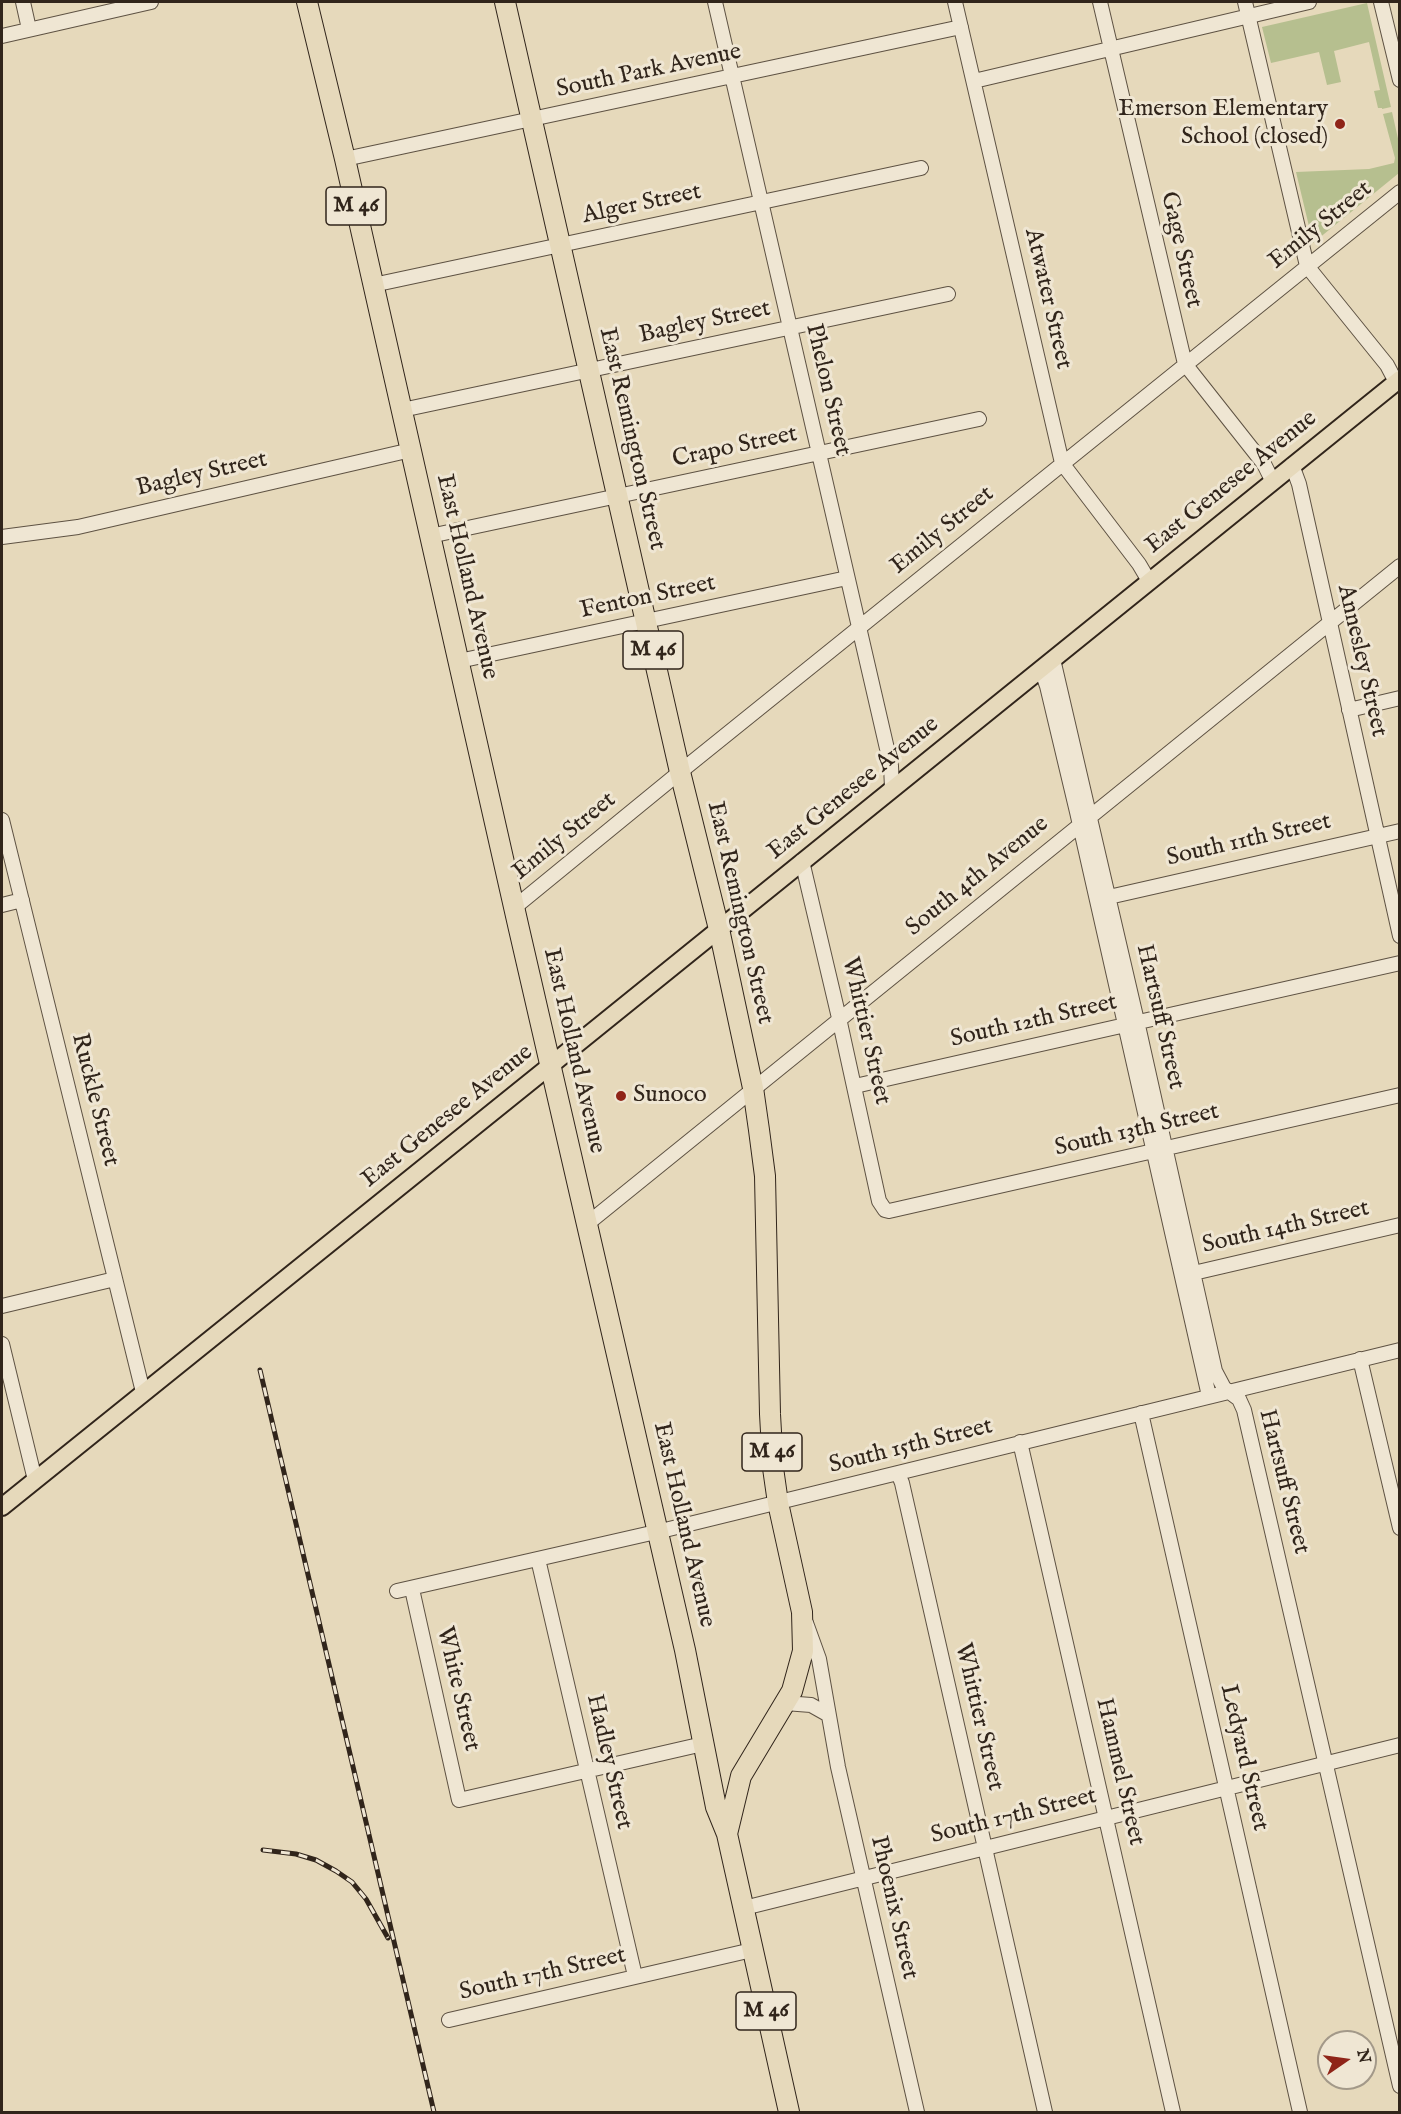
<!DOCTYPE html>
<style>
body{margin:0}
#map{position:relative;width:1401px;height:2114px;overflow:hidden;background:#e6d9bb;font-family:"IM FELL English",serif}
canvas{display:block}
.frame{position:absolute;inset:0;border:3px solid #31251b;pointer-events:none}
.north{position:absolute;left:1317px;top:2030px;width:60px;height:60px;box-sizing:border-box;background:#efe6d3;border:2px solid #a39989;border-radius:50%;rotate:77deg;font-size:16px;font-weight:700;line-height:24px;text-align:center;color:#31251b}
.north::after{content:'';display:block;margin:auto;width:21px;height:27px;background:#8f2418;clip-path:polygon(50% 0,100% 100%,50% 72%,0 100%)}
</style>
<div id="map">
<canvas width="1401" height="2114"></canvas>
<div class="frame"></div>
<div class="north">N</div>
</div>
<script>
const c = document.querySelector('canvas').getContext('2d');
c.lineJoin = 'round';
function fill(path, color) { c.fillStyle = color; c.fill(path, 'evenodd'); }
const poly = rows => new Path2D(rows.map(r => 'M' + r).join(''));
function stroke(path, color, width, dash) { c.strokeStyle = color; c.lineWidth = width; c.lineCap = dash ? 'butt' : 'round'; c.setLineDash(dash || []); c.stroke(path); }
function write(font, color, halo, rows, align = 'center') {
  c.font = font + ' "IM FELL English",serif'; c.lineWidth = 6; c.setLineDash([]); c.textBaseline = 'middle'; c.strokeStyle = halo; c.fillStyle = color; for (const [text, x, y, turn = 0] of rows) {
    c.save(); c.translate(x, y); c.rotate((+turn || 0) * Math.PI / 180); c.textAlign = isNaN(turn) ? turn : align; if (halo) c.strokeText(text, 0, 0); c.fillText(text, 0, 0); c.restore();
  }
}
fill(poly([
 [1367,3,1391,107,1382,109,1382,108,1378,108,1374,91,1380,90,1369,42,1334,51,1341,82,1327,85,1319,52,1271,63,1262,27],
 [1392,112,1399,143,1399,173,1313,243,1296,172,1369,169,1394,163,1395,158,1383,114]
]), '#b6bf8f');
const minor = poly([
 [23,2,29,29],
 [715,2,891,766,892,788],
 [955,2,1062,463,1139,564,1149,581],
 [1100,2,1185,364,1264,464,1273,482],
 [1245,2,1307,266,1387,365,1396,382],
 [1381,2,1400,80],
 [2,36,151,2],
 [974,81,1309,2],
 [345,159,961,27],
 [373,285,921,168],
 [402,410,948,294],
 [1292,465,1299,484,1400,936],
 [430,536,979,419],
 [2,537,78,527,411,450],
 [1053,659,1137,1021,1215,1371,1224,1388,1239,1399,1244,1410,1400,2086],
 [459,661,847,578],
 [1041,669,1047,686,1077,812,1209,1396],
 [1349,710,1400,698],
 [2,820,143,1392],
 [802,861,839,1018,879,1201,885,1210,889,1211,1400,1095],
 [1100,899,1400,831],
 [2,905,22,900],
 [515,907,680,772,1400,192],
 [855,1086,1400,963],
 [587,1224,1400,566],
 [1185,1275,1400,1225],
 [2,1306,115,1279],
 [2,1344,35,1480],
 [1360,1359,1400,1528],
 [1141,1413,1300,2112],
 [1020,1442,1173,2112],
 [898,1473,902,1483,1045,2112],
 [538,1559,635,1976],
 [412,1589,459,1800,703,1744],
 [397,1591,669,1529,1400,1350],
 [806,1623,819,1659,838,1767,917,2112],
 [785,1703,811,1705,827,1714],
 [744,1908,1400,1745],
 [449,2020,752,1950]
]);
const major = poly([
 [2,1507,551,1065,1400,379]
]);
const highway = poly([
 [307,2,345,159,519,929,685,1650,716,1807,727,1834,789,2112],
 [505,2,680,772,719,929,753,1088,759,1130,765,1176,770,1414,773,1468,778,1503,802,1612,803,1651,792,1691,741,1776,727,1834]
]);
stroke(minor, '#5e5243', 16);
stroke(major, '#31251b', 20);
stroke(highway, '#31251b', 22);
stroke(minor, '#efe6d3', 14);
stroke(major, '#e6d9bb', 16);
stroke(highway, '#e6d9bb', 20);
const rail = poly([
 [260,1370,434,2112],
 [263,1850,296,1854,316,1860,336,1871,352,1882,366,1899,388,1938]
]);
stroke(rail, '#31251b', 5);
stroke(rail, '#efe6d3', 3, [9]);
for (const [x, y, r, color] of [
 [1340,124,6,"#8f2418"],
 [621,1096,6,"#8f2418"]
]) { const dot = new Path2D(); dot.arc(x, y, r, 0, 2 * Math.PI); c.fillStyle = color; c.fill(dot); stroke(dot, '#efe6d3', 2); }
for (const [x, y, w] of [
 [356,206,60],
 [653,650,60],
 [772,1452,60],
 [766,2011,60]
]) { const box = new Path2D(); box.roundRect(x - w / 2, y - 19, w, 38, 4.5); c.fillStyle = '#efe6d3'; c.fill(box); stroke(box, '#31251b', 1.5); }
write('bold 22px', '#31251b', null, [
 ["M 46",356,206],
 ["M 46",653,650],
 ["M 46",772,1452],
 ["M 46",766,2011]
]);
write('24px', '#31251b', '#efe6d3', [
 ["South Park Avenue",649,72,-12],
 ["Alger Street",642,205,-12],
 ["Emily Street",1321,226,-39],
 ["Gage Street",1180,250,77],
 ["Atwater Street",1047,299,77],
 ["Bagley Street",705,323,-12],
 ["Phelon Street",827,390,77],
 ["East Remington Street",631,439,77],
 ["Crapo Street",735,448,-12],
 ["Bagley Street",202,475,-13],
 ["East Genesee Avenue",1232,483,-39],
 ["Emily Street",943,531,-39],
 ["East Holland Avenue",466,577,77],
 ["Fenton Street",648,598,-12],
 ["Annesley Street",1361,661,77],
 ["East Genesee Avenue",854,789,-39],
 ["Emily Street",565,837,-39],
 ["South 11th Street",1249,841,-13],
 ["South 4th Avenue",978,877,-39],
 ["East Remington Street",739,913,77],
 ["Hartsuff Street",1159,1017,77],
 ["South 12th Street",1034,1022,-13],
 ["Whittier Street",865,1031,77],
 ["East Holland Avenue",573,1051,77],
 ["Ruckle Street",94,1100,76],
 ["East Genesee Avenue",448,1117,-39],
 ["South 13th Street",1137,1131,-13],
 ["South 14th Street",1286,1228,-13],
 ["South 15th Street",911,1447,-14],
 ["Hartsuff Street",1283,1482,76],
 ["East Holland Avenue",683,1525,77],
 ["White Street",457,1689,77],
 ["Whittier Street",978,1717,77],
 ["Ledyard Street",1243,1758,77],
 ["Hadley Street",608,1762,77],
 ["Hammel Street",1119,1772,77],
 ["South 17th Street",1014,1817,-14],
 ["Phoenix Street",893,1908,77],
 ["South 17th Street",543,1975,-13]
]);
write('24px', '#31251b', '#efe6d3', [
 ["Emerson Elementary",1328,110],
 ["School (closed)",1328,138],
 ["Sunoco",633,1096,"left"]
], 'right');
</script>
